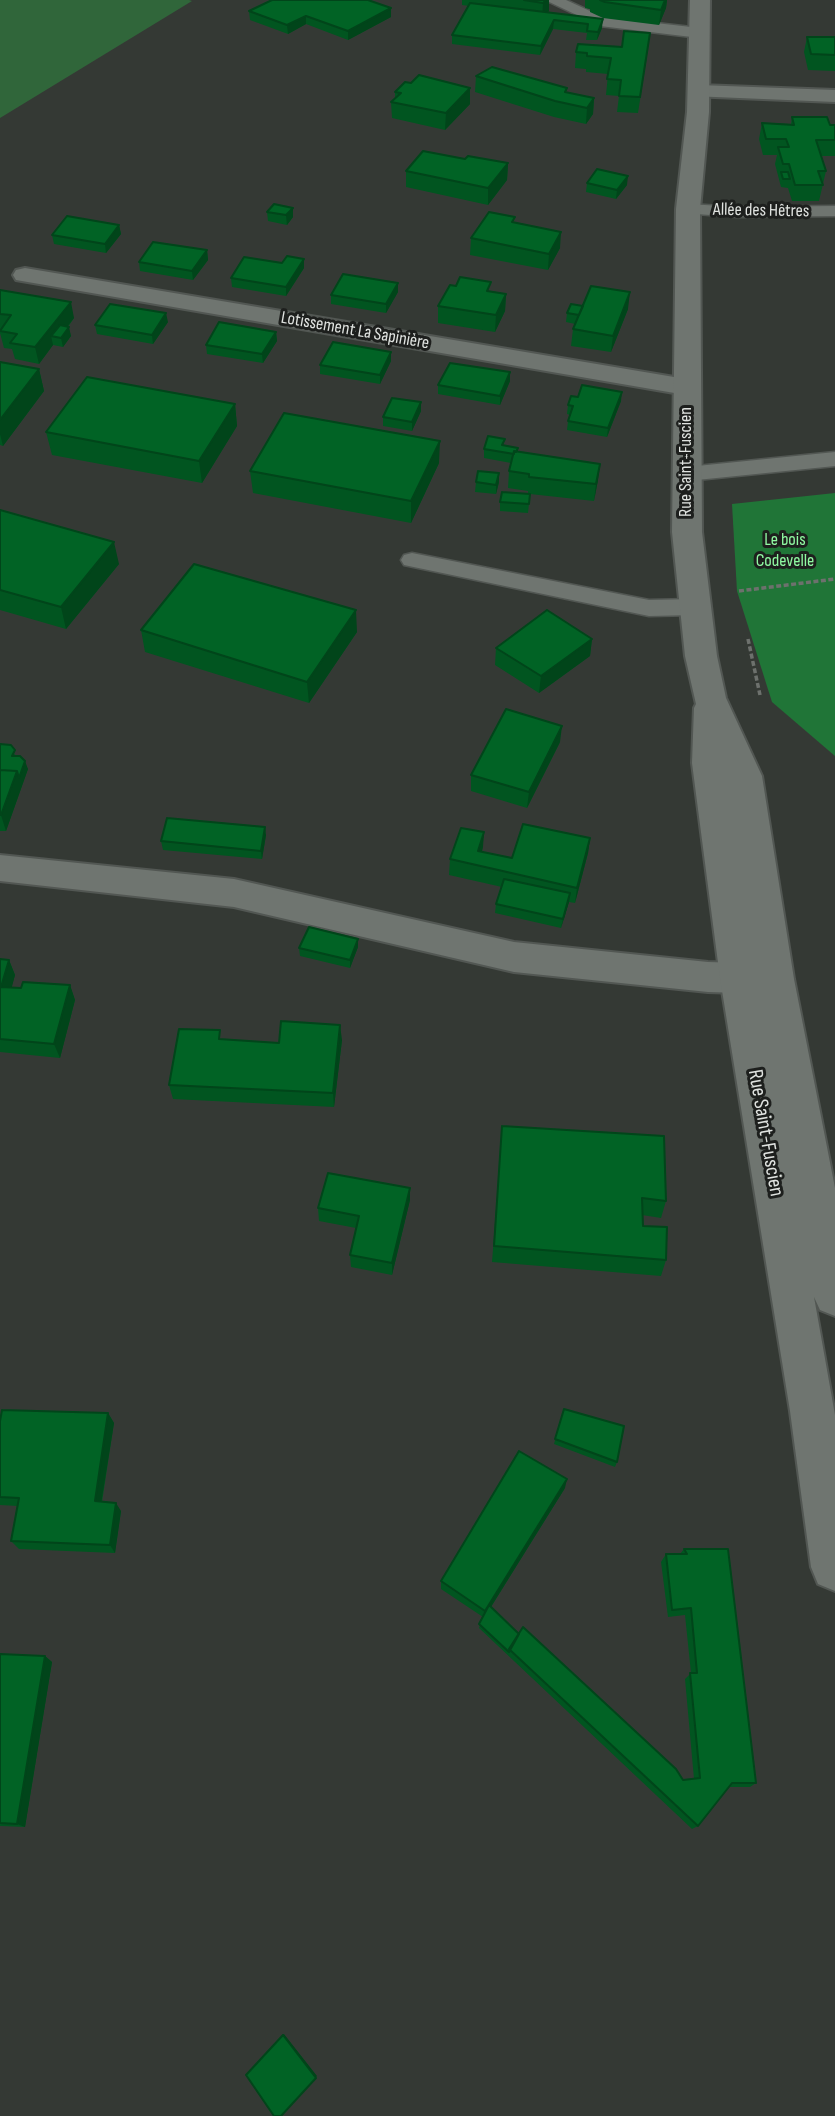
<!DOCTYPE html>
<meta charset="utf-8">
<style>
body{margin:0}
canvas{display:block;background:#343934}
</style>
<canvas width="835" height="2116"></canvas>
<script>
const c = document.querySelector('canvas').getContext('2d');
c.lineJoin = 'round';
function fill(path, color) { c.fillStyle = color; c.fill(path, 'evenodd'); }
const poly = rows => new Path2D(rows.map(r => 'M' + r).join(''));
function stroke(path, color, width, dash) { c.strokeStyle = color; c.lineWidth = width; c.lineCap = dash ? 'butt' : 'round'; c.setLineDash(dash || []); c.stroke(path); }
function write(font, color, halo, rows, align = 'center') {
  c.font = font + ' "Sofia Sans Condensed",sans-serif'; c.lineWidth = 6; c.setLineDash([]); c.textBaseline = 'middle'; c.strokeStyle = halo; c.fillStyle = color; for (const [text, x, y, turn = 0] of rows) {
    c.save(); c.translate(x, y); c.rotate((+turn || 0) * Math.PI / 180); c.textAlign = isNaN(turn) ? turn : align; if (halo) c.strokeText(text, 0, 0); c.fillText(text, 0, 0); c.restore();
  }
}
fill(poly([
 [0,0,189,0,192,1,0,118]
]), '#30663a');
fill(poly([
 [835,493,835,756,772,702,737,591,732,504]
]), '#207537');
const service = poly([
 [545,0,566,0,603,17,700,28,708,33,700,38,600,26,545,0],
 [688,204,738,207,835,206,835,216,738,217,682,213,679,209,688,204],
 [835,452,835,466,687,481,679,479,676,474,679,469,687,467,835,452],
 [412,553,649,600,695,599,703,601,707,607,703,613,695,615,649,616,404,565,401,560,404,555,412,553]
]);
const minor = poly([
 [699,85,835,90,835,102,691,96,688,91,691,86,699,85],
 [25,268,686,379,695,381,699,387,695,393,686,395,16,280,13,275,16,270,25,268],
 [0,855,234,879,514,942,708,962,772,964,785,968,791,979,785,990,772,994,708,992,514,972,234,907,0,881,0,855]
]);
const secondary = poly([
 [690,0,710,0,709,112,700,209,702,532,717,656,726,698,762,776,794,979,835,1188,835,1316,820,1310,814,1297,835,1415,835,1591,818,1584,811,1567,790,1411,720,978,692,763,694,708,696,704,685,656,672,532,676,209,687,112,690,0]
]);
stroke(service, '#525753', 3);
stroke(minor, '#525753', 4);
stroke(secondary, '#525753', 4);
stroke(poly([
 [739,591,835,579],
 [748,639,760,695]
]), '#6d716d', 3.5, [5, 2.5]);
fill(service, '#6f7570');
fill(minor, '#6f7570');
fill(secondary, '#6f7570');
fill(poly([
 [462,0,549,0,548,12,602,28,597,40,586,40,587,33,553,29,540,55,452,44,452,35,469,6,462,5],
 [585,0,667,0,666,8,659,25,603,18,590,12,590,9,585,8],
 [391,8,391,17,348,40,306,24,288,34,250,20,249,11],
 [807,37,835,37,835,71,808,70,804,52],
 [648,49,638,113,617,112,619,96,606,95,608,74,586,72,586,69,575,68,576,52],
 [476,76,594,98,593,114,586,124,554,117,475,92],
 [411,83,470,88,470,104,445,130,392,118,391,102,395,98,395,92],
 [792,117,830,125,835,125,835,156,821,156,826,171,819,201,792,201,788,188,781,187,775,164,777,155,763,155,759,139,762,123,791,124],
 [465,159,508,163,507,180,488,205,406,187,406,171],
 [587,183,627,185,616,199,586,192],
 [267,212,293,217,287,225,268,221],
 [515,223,560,248,548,270,470,255,471,238],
 [119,225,121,234,106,253,54,244,52,235],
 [207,250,208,260,193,280,140,271,139,262],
 [304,268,286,296,232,287,231,278],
 [0,290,74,318,68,327,71,336,63,347,53,345,39,364,15,359,12,349,4,348,0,333],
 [491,291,506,294,505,311,495,332,438,323,438,306],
 [398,292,386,313,331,304,331,295],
 [583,306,628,309,611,352,571,346,573,329,575,324,566,322,567,313],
 [168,322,153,344,97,334,95,325],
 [276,332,277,341,263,363,207,354,206,345],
 [391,361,380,384,320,374,320,365],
 [0,362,39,369,44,391,3,446,0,445],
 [510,372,510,381,500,405,438,394,438,385],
 [621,401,607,437,567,430,568,421,570,415,567,414,568,405],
 [235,404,237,426,202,483,52,455,46,432],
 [421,411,412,431,383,426,383,417],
 [505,446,518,448,518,452,598,480,594,501,530,494,528,513,500,511,500,502,528,494,528,491,508,488,509,471,511,463,484,458,484,449],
 [439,463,411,523,253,493,250,471],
 [499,473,499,482,496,494,475,492,476,482],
 [0,510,119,564,66,629,0,610],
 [141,630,357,632,309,703,145,652],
 [592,639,590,656,539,693,495,665,496,648],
 [560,742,527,808,471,791,471,775],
 [0,744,17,756,28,769,6,831,0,831],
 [484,832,482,852,512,858,590,838,588,853,575,903,569,902,561,928,495,913,496,904,502,887,449,875,450,859],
 [266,835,262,859,163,850,161,841],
 [358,947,350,968,300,956,299,948],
 [0,959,9,960,15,975,11,988,21,988,70,985,75,1000,60,1058,0,1052],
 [342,1040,334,1107,173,1099,169,1085,279,1043],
 [501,1144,666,1201,661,1218,642,1215,643,1226,666,1260,661,1276,492,1262],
 [410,1188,410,1200,392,1275,351,1267,350,1255,356,1228,319,1221,318,1208],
 [564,1409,617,1462,615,1467,554,1444],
 [108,1413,114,1423,102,1502,121,1511,115,1553,19,1549,11,1541,18,1506,0,1505,0,1421],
 [565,1488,491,1607,519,1634,683,1780,694,1779,685,1679,691,1673,685,1615,668,1617,661,1562,666,1554,680,1554,684,1549,728,1549,756,1783,750,1787,729,1787,698,1826,692,1829,479,1628,483,1617,441,1589,441,1581],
 [0,1654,45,1656,52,1662,25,1827,0,1826]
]), '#015520');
fill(poly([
 [546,0,549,0,549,11,542,19,543,3],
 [665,0,667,0,666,8,659,25,661,10],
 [391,8,391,17,348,40,348,31],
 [306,16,306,24,288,34,287,25],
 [603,19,602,28,597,40,598,32],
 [554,20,553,29,540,55,541,46],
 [470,88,470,104,445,130,446,113],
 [594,98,593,114,586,124,587,108],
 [508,163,507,180,488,205,488,188],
 [628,176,627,185,616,199,617,190],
 [293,208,293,217,287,225,286,215],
 [119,225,121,234,106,253,105,244],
 [561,232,560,248,548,270,549,254],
 [207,250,208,260,193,280,192,271],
 [304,259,304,268,286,296,286,287],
 [398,283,398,292,386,313,386,304],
 [630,292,628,309,611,352,613,336],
 [506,294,505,311,495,332,496,315],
 [71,302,74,318,59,337,51,336,53,345,39,364,35,347],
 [166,313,168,322,153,344,152,335],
 [69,327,71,336,63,347,61,338],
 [276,332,277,341,263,363,262,354],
 [391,352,391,361,380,384,380,375],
 [39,369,44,391,3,446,0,434,0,420],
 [510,372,510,381,500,405,500,396],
 [622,392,621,401,607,437,608,428],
 [421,402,421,411,412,431,412,422],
 [235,404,237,426,202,483,199,461],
 [440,441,439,463,411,523,411,501],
 [600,464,598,480,594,501,596,484],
 [499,473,499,482,496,494,496,485],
 [114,542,119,564,66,629,61,607],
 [356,610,357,632,309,703,307,682],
 [592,639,590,656,539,693,541,676],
 [562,726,560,742,527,808,529,792],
 [25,761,28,769,6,831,1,815,17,771],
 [265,827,266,835,262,859,261,851],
 [484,832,483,847,478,866,478,851],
 [590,838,588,853,575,903,577,888],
 [570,893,569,902,561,928,563,919],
 [358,939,358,947,350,968,350,960],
 [9,960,15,975,8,1002,1,987],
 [70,985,75,1000,60,1058,54,1044],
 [340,1025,342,1040,334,1107,333,1093],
 [410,1188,410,1200,392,1275,392,1263],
 [108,1413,114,1423,100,1510,95,1501],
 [567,1479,565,1488,484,1618,485,1611],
 [116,1503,121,1511,115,1553,110,1545],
 [45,1656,52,1662,25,1827,17,1824],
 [284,2034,317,2076,281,2116,283,2035]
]), '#01451a');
const building = poly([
 [272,0,368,0,391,8,348,31,306,16,287,25,249,11,272,0],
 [524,0,546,0,543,3,524,0],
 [600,0,665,0,661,10,605,2,600,0],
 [470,3,603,19,598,32,587,31,588,24,554,20,541,46,452,35,470,3],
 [624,31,650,33,640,97,619,96,621,80,607,79,611,58,587,56,587,53,576,52,578,44,622,47,624,31],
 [807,37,835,37,835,55,811,54,807,37],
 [492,67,567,88,565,92,594,98,587,108,555,101,476,76,492,67],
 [419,75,470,88,446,113,391,102,401,93,395,92,405,82,411,83,419,75],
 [792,117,827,117,830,125,835,125,835,140,816,140,826,171,818,171,823,185,795,185,789,164,783,164,778,147,789,147,786,139,766,139,762,123,794,125,792,117],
 [423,151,465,159,468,156,508,163,488,188,406,171,423,151],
 [597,169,628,176,617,190,587,183,597,169],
 [781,172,788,172,790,179,783,179,781,172],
 [274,204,293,208,286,215,267,212,274,204],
 [489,212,515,217,512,222,561,232,549,254,471,238,489,212],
 [67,216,119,225,105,244,52,235,67,216],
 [153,242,207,250,192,271,139,262,153,242],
 [287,256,304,259,286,287,231,278,244,257,282,263,287,256],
 [343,274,398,283,386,304,331,295,343,274],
 [460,277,491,282,487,291,506,294,496,315,438,306,450,285,456,286,460,277],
 [591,286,630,292,613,336,573,329,591,286],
 [0,290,71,302,35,347,10,343,17,334,0,331,11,315,0,314,0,290],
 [110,304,166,313,152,335,95,325,110,304],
 [571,304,583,306,579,315,567,313,571,304],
 [219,322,276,332,262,354,206,345,219,322],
 [60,325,69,327,61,338,51,336,60,325],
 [333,342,391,352,380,375,320,365,333,342],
 [0,362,39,369,0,420,0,362],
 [450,363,510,372,500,396,438,385,450,363],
 [87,377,235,404,199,461,46,432,87,377],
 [582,385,622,392,608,428,568,421,573,406,568,405,571,396,578,397,582,385],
 [392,398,421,402,412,422,383,417,392,398],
 [284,413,440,441,411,501,250,471,284,413],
 [488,436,505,439,502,445,518,448,516,452,514,451,514,454,484,449,488,436],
 [514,451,600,464,596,484,529,477,529,474,509,471,514,451],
 [478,471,499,473,496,485,476,482,478,471],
 [502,492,530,494,529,504,500,502,502,492],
 [0,510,114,542,61,607,0,590,0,510],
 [194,564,356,610,307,682,141,630,194,564],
 [547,610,592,639,541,676,496,648,547,610],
 [506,709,562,726,529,792,471,775,506,709],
 [0,744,11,745,15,750,12,756,20,756,25,761,19,778,17,771,0,770,0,744],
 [0,770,17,771,1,815,0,815,0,770],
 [167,818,265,827,261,851,161,841,167,818],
 [523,824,590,838,577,888,450,859,461,828,484,832,478,851,512,858,523,824],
 [504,879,570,893,563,919,496,904,504,879],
 [309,927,358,939,350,960,299,948,309,927],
 [0,959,9,960,1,987,21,988,23,982,70,985,54,1044,0,1039,0,959],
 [281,1021,340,1025,333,1093,169,1085,179,1029,220,1030,219,1039,279,1043,281,1021],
 [502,1126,664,1136,666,1201,642,1198,643,1226,667,1227,666,1260,494,1246,502,1126],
 [328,1173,410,1188,392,1263,350,1255,359,1216,318,1208,328,1173],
 [564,1409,624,1426,617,1462,555,1439,564,1409],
 [2,1410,108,1413,95,1501,116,1503,110,1545,11,1541,19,1498,0,1497,0,1421,2,1410],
 [519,1451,567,1479,485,1611,441,1581,519,1451],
 [684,1549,728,1549,756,1783,732,1783,698,1826,509,1649,523,1627,676,1769,683,1780,700,1778,690,1673,697,1673,691,1608,672,1610,666,1554,687,1554,684,1549],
 [489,1605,519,1634,509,1652,479,1624,489,1605],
 [0,1654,45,1656,17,1824,0,1823,0,1654],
 [283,2035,316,2078,281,2116,274,2116,246,2075,283,2035]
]);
fill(building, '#016325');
stroke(building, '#01451a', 2);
write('18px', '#e0e3e0', '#1d1f1d', [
 ["Allée des Hêtres",761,211,1],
 ["Lotissement La Sapinière",355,331,10],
 ["Rue Saint-Fuscien",686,462,-90]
]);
write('18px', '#90f9a2', '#1d1f1d', [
 ["Le bois",785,540],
 ["Codevelle",785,561]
]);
write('21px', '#e0e3e0', '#1d1f1d', [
 ["Rue Saint-Fuscien",765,1133,80]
]);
</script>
